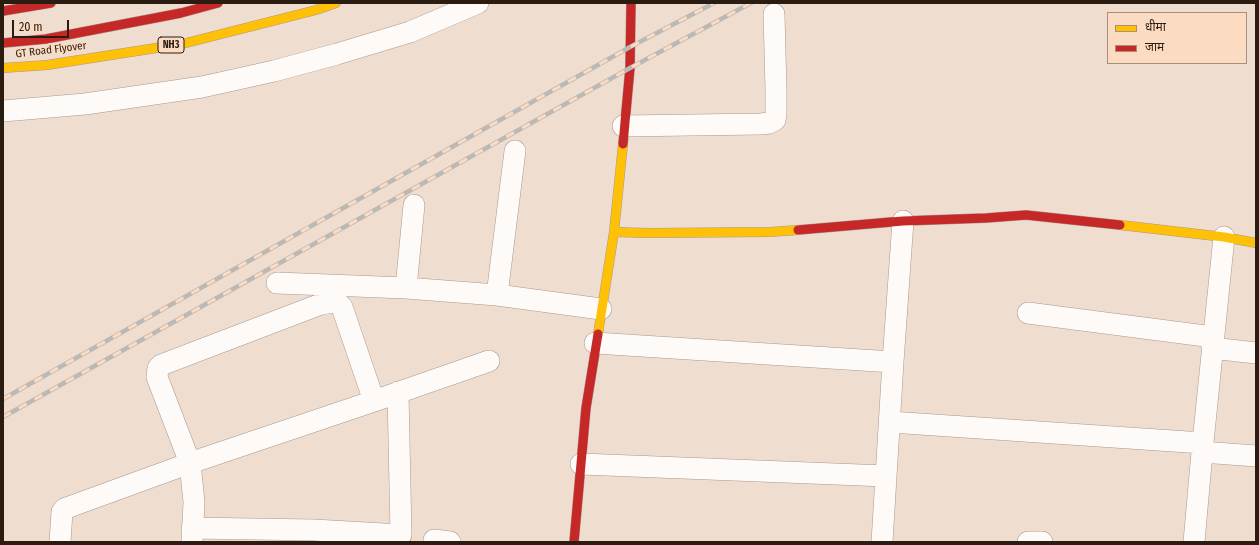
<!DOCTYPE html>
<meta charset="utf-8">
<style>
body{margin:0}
#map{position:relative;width:1259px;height:545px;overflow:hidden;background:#efddd0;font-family:"Fira Sans Condensed","Noto Sans Devanagari",sans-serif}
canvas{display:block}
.frame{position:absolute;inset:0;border:4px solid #2a1c11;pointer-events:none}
.legend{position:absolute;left:1107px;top:12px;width:140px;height:52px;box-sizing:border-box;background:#fcdbc3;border:1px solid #a88f7c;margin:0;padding:5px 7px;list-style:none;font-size:12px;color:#2a1c11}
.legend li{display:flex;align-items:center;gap:8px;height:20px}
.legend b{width:20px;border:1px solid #a88f7c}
.scale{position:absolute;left:12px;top:20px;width:57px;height:18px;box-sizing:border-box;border:2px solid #2a1c11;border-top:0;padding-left:5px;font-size:12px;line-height:14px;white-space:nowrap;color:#2a1c11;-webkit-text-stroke:3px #fcdbc3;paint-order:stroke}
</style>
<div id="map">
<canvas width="1259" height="545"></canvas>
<div class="frame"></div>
<ul class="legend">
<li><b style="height:5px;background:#ffc107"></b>धीमा</li>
<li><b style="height:5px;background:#c62828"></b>जाम</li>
</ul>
<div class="scale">20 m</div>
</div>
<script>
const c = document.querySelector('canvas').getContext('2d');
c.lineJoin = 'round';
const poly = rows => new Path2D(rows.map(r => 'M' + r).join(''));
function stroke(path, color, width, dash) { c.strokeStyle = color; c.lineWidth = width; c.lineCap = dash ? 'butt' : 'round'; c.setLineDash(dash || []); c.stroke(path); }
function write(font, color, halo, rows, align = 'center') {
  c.font = font + ' "Fira Sans Condensed",sans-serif'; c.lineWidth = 3.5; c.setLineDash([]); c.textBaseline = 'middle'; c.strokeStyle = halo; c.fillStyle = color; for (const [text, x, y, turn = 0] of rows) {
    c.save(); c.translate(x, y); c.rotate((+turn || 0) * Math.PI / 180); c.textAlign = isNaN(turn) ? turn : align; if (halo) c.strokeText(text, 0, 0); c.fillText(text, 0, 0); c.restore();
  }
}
const street = poly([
 [3,111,85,104,202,87,274,71,337,54,410,32,478,3],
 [623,126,761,124,769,123,775,120,776,114,776,90,774,14],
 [277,283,406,288,497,295,601,309],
 [406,288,414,205],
 [497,295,515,151],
 [1028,313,1213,337],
 [595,343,893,362],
 [1212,348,1256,353],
 [890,422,1203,443],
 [1202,452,1256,456],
 [581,464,886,476],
 [192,528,314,530,401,535,398,392],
 [434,540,450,542],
 [60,542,62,512,64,509,69,507,190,463,374,401,489,361],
 [192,542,194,502,190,463,157,377,158,368,161,365,321,304,334,302,339,304,342,307,374,401],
 [882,542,893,362,903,221],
 [1028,542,1042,542],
 [1194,542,1202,452,1224,237]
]);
const slow = poly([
 [3,68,47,65,182,44,316,10,336,3],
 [1120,225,1224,237,1256,243],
 [614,232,649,233,770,232,798,230],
 [598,334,614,232,623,144]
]);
const jam = poly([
 [3,11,51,3],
 [3,43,46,39,181,13,218,3],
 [623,144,630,68,631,3],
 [798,230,903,221,986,218,1026,215,1120,225],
 [574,542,586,408,598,334]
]);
stroke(street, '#a8998d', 22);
stroke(slow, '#a8998d', 10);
stroke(jam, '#a8998d', 10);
stroke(street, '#fdfaf8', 21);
stroke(slow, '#ffc107', 9);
stroke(jam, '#c62828', 9);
const rail = poly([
 [3,399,630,47,714,3],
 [3,417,630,68,751,3]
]);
stroke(rail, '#bcb8b4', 4.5);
stroke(rail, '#fcdbc3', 3, [9]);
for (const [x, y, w] of [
 [171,45,26]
]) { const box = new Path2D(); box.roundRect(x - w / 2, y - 8, w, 16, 3); c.fillStyle = '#fcdbc3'; c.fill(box); stroke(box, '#2a1c11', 1); }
write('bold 10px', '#2a1c11', null, [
 ["NH3",171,45]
]);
write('11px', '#2a1c11', '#fcdbc3', [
 ["GT Road Flyover",51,50,-7]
]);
</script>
